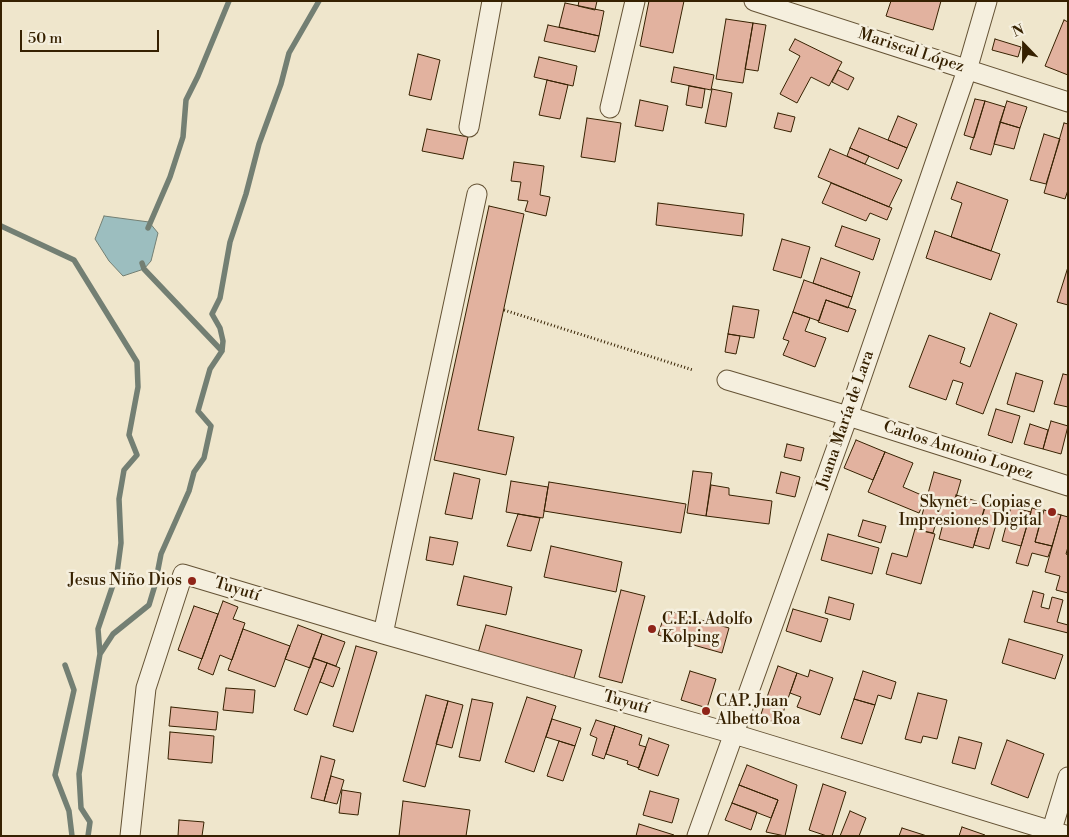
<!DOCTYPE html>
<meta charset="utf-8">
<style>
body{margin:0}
#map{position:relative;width:1069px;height:837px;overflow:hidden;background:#efe6cc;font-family:"Libre Bodoni",serif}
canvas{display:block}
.frame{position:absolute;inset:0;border:2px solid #362101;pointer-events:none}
.north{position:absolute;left:999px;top:20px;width:50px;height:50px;-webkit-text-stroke:4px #f5efde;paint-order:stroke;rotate:338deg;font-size:14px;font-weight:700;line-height:20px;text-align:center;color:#362101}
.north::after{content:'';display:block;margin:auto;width:18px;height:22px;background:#362101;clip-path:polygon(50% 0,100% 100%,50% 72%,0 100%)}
.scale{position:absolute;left:20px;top:30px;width:139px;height:22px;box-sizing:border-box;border:2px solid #362101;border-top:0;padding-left:6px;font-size:15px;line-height:18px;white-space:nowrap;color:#362101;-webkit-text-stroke:4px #f5efde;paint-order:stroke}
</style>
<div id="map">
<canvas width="1069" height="837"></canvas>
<div class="frame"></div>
<div class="north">N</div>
<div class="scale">50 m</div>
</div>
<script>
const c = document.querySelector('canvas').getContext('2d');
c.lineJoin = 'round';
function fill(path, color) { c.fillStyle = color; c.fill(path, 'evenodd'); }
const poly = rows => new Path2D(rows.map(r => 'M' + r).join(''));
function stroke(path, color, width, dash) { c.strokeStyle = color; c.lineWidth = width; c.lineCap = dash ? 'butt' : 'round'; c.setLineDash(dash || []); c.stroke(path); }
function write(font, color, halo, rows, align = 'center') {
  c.font = font + ' "Libre Bodoni",serif'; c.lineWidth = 5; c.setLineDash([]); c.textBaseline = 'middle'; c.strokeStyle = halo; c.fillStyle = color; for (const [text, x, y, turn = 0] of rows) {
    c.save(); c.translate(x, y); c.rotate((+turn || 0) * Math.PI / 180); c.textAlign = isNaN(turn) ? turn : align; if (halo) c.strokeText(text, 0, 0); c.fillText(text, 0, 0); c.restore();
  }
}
const water = poly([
 [104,216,149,222,158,233,151,261,144,269,123,276,109,261,95,239,104,216]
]);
fill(water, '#9cbebf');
stroke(water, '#737f73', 1);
stroke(poly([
 [1,226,74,260,137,362,138,387,129,435,137,455,124,470,119,499,121,543,117,573,98,629,100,654,79,774,81,808,90,822,88,836],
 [148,228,170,177,183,137,186,100,198,76,229,1],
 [142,263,144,269,222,351],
 [100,654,113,634,149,605,155,585,161,554,189,491,194,472,204,458,211,426,198,411,210,369,222,351,223,341,220,328,212,314,220,298,230,242,246,194,259,144,281,84,289,53,319,1],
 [65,665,74,690,55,775,69,811,72,836]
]), '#737f73', 5.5);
const building = poly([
 [579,1,597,1,595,10,578,6,579,1],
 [649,1,684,1,673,53,640,46,649,1],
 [891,1,941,1,933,30,886,16,891,1],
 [565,3,604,11,599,36,559,27,565,3],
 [726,19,753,23,743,83,716,79,726,19],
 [1064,20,1068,22,1068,75,1045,66,1064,20],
 [753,23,766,25,758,71,745,69,753,23],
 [548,25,599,36,595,52,544,41,548,25],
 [795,39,842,62,829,86,811,77,797,103,780,94,800,56,789,50,795,39],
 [995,39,1021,47,1018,57,992,50,995,39],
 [418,54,440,60,431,100,409,95,418,54],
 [539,57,577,66,573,86,534,77,539,57],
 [674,67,714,75,711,90,671,82,674,67],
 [838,70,854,78,848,90,832,82,838,70],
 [547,80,568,85,560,119,539,115,547,80],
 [689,86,705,89,702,108,686,105,689,86],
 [712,89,732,93,726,127,705,123,712,89],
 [975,99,985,101,974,138,964,135,975,99],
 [640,100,668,106,663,131,635,126,640,100],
 [985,101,1005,107,991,155,970,149,985,101],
 [1007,101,1027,107,1020,128,1000,122,1007,101],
 [778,113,795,117,791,132,774,128,778,113],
 [898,116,917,124,907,148,888,140,898,116],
 [587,118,621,123,615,162,581,157,587,118],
 [1000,122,1020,128,1014,149,994,144,1000,122],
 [1064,123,1068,124,1068,190,1065,199,1044,193,1064,123],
 [859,128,907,148,898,169,850,148,859,128],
 [427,129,468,137,463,159,422,151,427,129],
 [1044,134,1060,139,1046,184,1030,180,1044,134],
 [850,148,869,156,865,164,847,156,850,148],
 [830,149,902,180,889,207,818,177,830,149],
 [514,162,544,166,540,195,550,197,546,216,525,211,528,201,518,200,521,182,511,181,514,162],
 [957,182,1008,200,991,251,951,237,962,203,951,199,957,182],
 [831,183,892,208,887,220,870,213,866,221,822,203,831,183],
 [658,203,744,214,742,236,656,225,658,203],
 [489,206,524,214,478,430,514,437,506,475,434,460,489,206],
 [842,226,880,239,873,260,835,246,842,226],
 [935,231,1000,254,991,280,926,258,935,231],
 [782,239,810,247,801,278,773,270,782,239],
 [821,258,860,272,852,297,813,283,821,258],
 [1068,267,1068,305,1057,302,1068,267],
 [804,280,852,297,848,308,826,300,819,321,793,312,804,280],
 [826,300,856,310,848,332,818,322,826,300],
 [733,306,759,310,754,338,728,334,733,306],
 [793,312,810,318,805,331,826,338,815,367,783,355,789,341,783,339,793,312],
 [990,313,1017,324,983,414,956,404,963,383,953,380,946,400,909,387,929,335,965,348,960,363,970,367,990,313],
 [728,334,740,336,736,354,725,352,728,334],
 [1016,373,1043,381,1034,412,1007,404,1016,373],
 [1063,374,1068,375,1068,407,1054,404,1063,374],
 [996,409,1020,416,1012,443,988,435,996,409],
 [1051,421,1068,426,1061,454,1043,449,1051,421],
 [1030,424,1048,430,1043,449,1024,444,1030,424],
 [856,440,885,452,873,480,844,468,856,440],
 [787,444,804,448,801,461,784,457,787,444],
 [885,452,913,463,903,487,926,497,919,513,868,492,885,452],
 [693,471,712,473,706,516,687,513,693,471],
 [781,472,800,477,795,497,776,493,781,472],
 [934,472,961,480,950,518,939,515,938,520,922,515,934,472],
 [454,473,480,479,472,519,445,514,454,473],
 [511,481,548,487,543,518,506,512,511,481],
 [549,482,686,504,681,533,544,511,549,482],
 [711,485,729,488,729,495,772,501,769,524,706,516,711,485],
 [956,495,986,504,973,548,939,539,945,516,950,518,956,495],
 [986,502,1001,507,989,549,974,545,986,502],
 [1011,507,1031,512,1021,546,1002,541,1011,507],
 [1032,508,1043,511,1035,542,1052,546,1048,557,1032,553,1028,566,1016,563,1032,508],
 [1044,510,1061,515,1052,546,1035,542,1044,510],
 [518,514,540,518,531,551,507,546,518,514],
 [922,515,937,519,933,533,918,530,922,515],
 [1061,515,1068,517,1068,547,1066,554,1068,555,1068,593,1056,590,1060,576,1045,572,1061,515],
 [863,520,886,526,881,543,858,536,863,520],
 [915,529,935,534,921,584,886,574,892,553,907,557,915,529],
 [828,534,879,548,872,574,821,560,828,534],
 [430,537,458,542,453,565,426,560,430,537],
 [551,546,622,562,616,592,544,577,551,546],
 [464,576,512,587,506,615,457,605,464,576],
 [621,590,645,596,622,683,599,677,621,590],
 [1033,591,1044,594,1041,607,1049,609,1052,597,1063,600,1057,622,1068,625,1068,633,1024,622,1033,591],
 [829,597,854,604,850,620,825,613,829,597],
 [223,601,238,607,233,619,245,623,232,660,220,655,213,675,198,669,223,601],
 [194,606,218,614,202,659,178,650,194,606],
 [793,609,828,619,821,642,786,631,793,609],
 [666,610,729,628,722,653,658,635,666,610],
 [298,625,322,634,310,668,285,659,298,625],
 [486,625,582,650,574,678,478,653,486,625],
 [243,629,290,646,275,687,228,670,243,629],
 [322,634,345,642,336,666,313,658,322,634],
 [1009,639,1063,655,1055,679,1002,663,1009,639],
 [356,646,377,652,353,732,333,726,356,646],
 [313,658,327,663,307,715,294,710,313,658],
 [327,663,340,668,333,687,320,682,327,663],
 [778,666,797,673,779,724,760,717,778,666],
 [810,670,833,678,820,715,797,707,801,697,790,693,797,673,808,677,810,670],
 [690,671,716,679,707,708,681,700,690,671],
 [863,671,896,682,891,699,878,695,875,705,854,699,863,671],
 [226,688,255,690,253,713,223,710,226,688],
 [918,693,947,700,937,739,923,736,921,743,905,739,918,693],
 [426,695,448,701,425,787,403,781,426,695],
 [527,697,556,706,534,772,505,762,527,697],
 [472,699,493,703,480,761,459,757,472,699],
 [854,699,875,705,862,744,841,738,854,699],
 [448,701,463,705,452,748,436,744,448,701],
 [171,707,218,712,216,730,169,726,171,707],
 [552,719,581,728,575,746,546,737,552,719],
 [596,720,615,726,604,759,592,755,597,738,590,735,596,720],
 [615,726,642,735,639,745,646,747,639,768,627,764,628,761,606,754,615,726],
 [170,732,214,736,212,763,168,759,170,732],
 [959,737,982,743,975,769,952,763,959,737],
 [649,738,669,745,658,776,638,769,649,738],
 [1007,740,1044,754,1028,798,991,784,1007,740],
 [559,741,575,746,563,781,547,776,559,741],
 [321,756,335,760,324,801,311,798,321,756],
 [747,765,797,785,785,836,766,832,778,800,739,785,747,765],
 [331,776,344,780,337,804,324,801,331,776],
 [823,784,846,792,832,836,827,836,809,830,823,784],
 [739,785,778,800,771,818,732,803,739,785],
 [342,790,361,793,358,815,339,813,342,790],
 [650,791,679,799,672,823,643,815,650,791],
 [403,801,470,810,466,836,399,836,403,801],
 [732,803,757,812,751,830,725,820,732,803],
 [850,811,866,818,859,836,840,836,850,811],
 [179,820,204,822,202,836,178,836,179,820],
 [639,824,674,835,673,836,636,836,639,824],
 [962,827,985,835,985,836,959,836,962,827],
 [902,828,927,836,899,836,902,828]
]);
fill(building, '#e2b29f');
stroke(building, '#362101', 1);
const minor = poly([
 [754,1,1068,102],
 [610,108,635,1],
 [469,127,492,1],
 [727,380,848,416,1068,486],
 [383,634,477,194],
 [130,836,146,688,183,574,383,634,734,734,1068,836],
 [697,836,848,416,967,70,987,1],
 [1050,836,1068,777]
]);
stroke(minor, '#645234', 21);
stroke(poly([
 [504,310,693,370]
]), '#362101', 3, [1, 2.5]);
stroke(minor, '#f5efde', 19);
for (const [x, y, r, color] of [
 [1052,512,5,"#8f2418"],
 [192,581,5,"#8f2418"],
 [652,629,5,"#8f2418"],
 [706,711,5,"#8f2418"]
]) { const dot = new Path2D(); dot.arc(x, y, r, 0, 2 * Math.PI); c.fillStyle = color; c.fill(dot); stroke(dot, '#f5efde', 2); }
write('16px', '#362101', '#f5efde', [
 ["Mariscal López",911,51,18],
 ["Juana María de Lara",846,420,-71],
 ["Carlos Antonio Lopez",958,451,18],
 ["Tuyutí",237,590,17],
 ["Tuyutí",626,703,16]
]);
write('16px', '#362101', '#f5efde', [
 ["Skynet - Copias e",1042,503],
 ["Impresiones Digital",1042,521],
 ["Jesus Niño Dios",182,581],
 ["C.E.I. Adolfo",662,620,"left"],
 ["Kolping",662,638,"left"],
 ["CAP. Juan",716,702,"left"],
 ["Albetto Roa",716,720,"left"]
], 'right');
</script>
